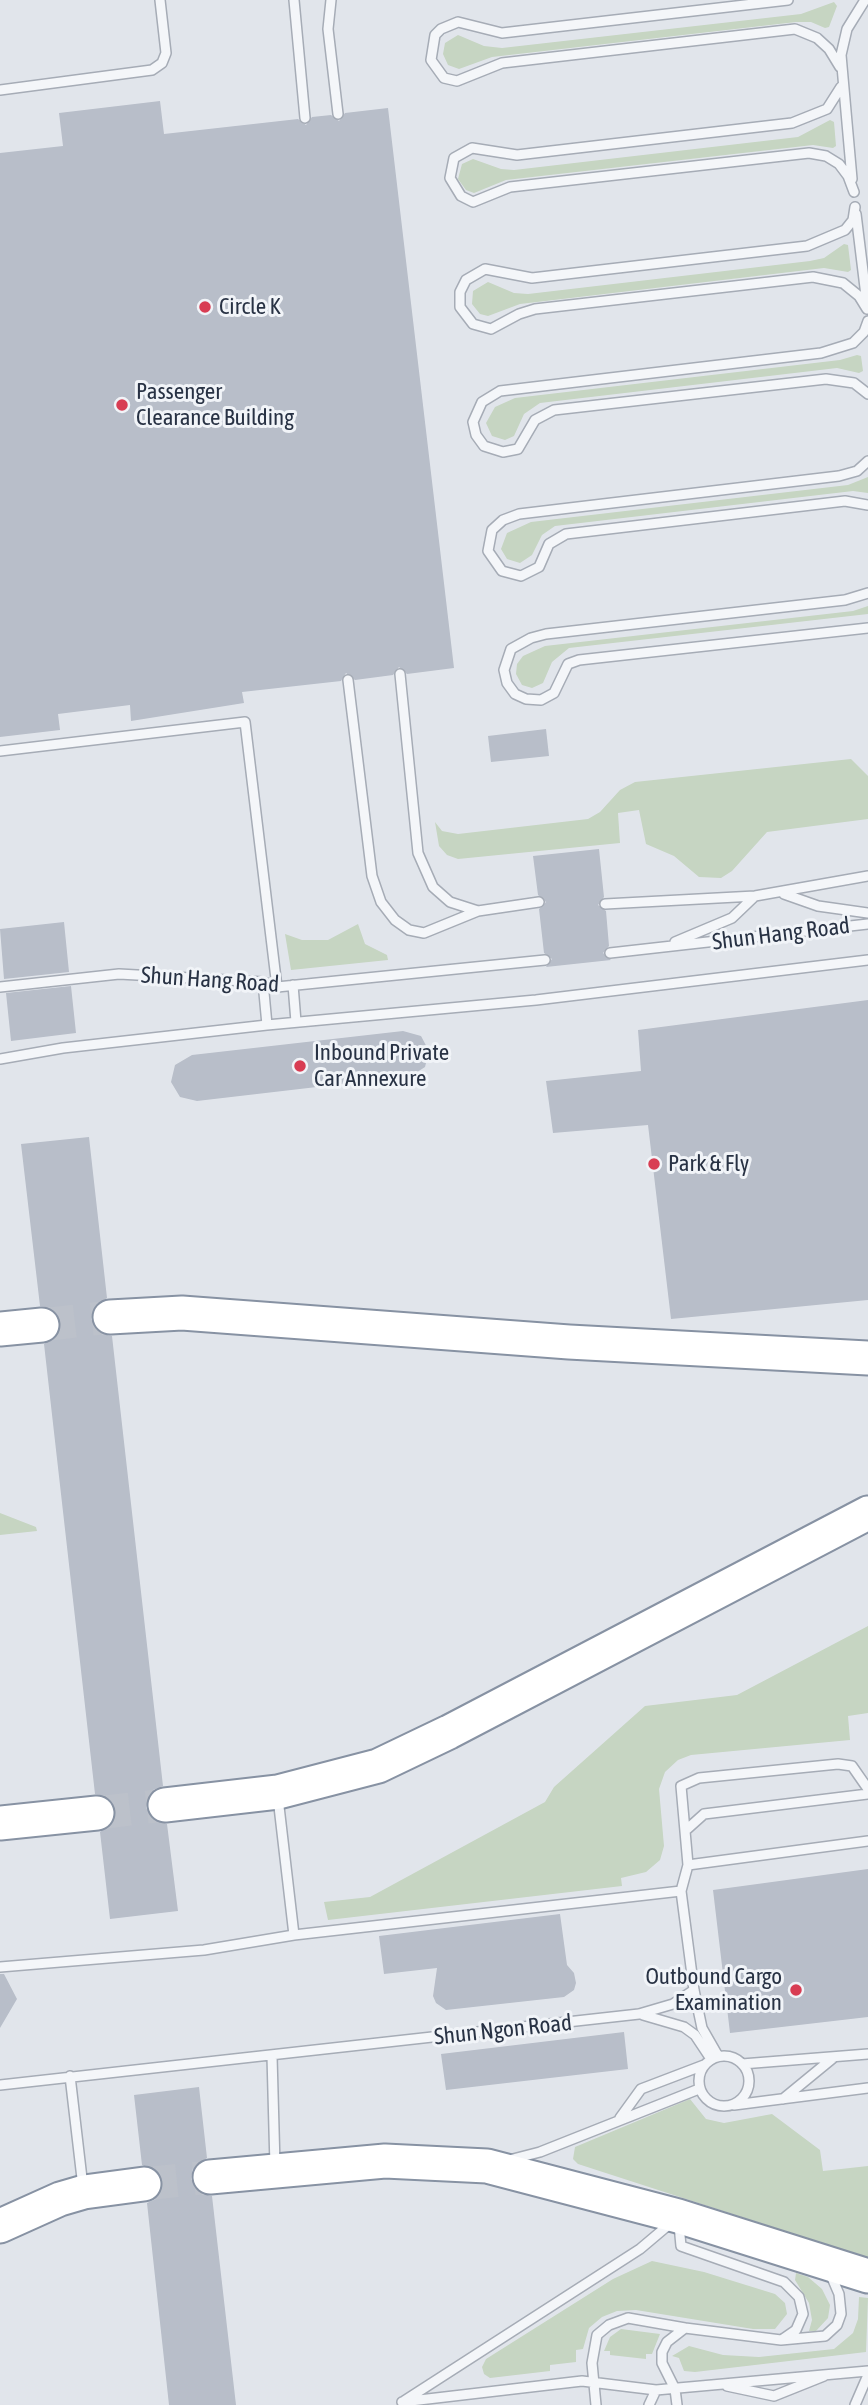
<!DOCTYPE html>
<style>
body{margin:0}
canvas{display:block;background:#e1e5eb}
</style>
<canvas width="868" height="2405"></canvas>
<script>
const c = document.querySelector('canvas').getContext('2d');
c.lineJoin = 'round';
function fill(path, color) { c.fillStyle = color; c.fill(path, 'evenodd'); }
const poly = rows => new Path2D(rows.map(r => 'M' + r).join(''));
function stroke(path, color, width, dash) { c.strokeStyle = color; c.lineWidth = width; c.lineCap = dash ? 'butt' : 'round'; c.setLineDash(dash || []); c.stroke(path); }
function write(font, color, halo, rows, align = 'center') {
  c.font = font + ' "Asap Condensed",sans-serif'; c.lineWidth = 6; c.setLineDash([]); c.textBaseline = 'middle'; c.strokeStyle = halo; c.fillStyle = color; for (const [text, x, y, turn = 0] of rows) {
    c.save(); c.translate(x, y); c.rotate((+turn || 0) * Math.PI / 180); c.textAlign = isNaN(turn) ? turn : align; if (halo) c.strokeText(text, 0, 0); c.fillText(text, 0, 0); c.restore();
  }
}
fill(poly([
 [834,2,837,6,829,27,825,28,811,22,796,22,492,57,459,69,448,65,443,54,445,43,458,35,484,46,502,48,801,14],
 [830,120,834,122,836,146,833,148,813,145,506,180,474,193,466,190,458,179,462,164,473,159,501,169,514,170,798,137],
 [844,244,848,245,851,270,848,272,824,268,520,304,488,316,480,314,472,304,473,291,488,282,514,293,528,294,810,261,824,258],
 [857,355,861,356,863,371,859,373,837,368,540,403,524,414,514,436,505,440,492,436,486,423,495,407,515,398,840,360],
 [868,477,868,493,853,491,555,526,542,535,532,555,520,563,507,559,501,549,507,533,531,522,848,485],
 [868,606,868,614,569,648,552,662,543,683,532,688,522,685,516,674,517,664,523,656,545,646,853,611],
 [851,759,868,776,868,819,767,832,732,871,721,878,699,877,674,856,646,844,639,810,618,813,620,843,458,859,447,855,439,846,435,822,442,831,458,834,588,819,600,812,620,790,635,782],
 [358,924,365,944,387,955,388,960,291,970,285,934,302,940,328,940],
 [0,1513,36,1527,37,1531,0,1535],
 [868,1626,868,1713,848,1716,850,1740,691,1755,678,1760,665,1772,659,1789,664,1846,660,1860,646,1872,621,1878,622,1886,328,1920,324,1902,370,1897,545,1802,554,1787,645,1706,737,1695],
 [690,2099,706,2119,724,2123,772,2114,820,2150,823,2171,868,2166,868,2258,578,2164,573,2159,575,2147],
 [652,2261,704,2272,775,2294,785,2303,787,2314,775,2329,753,2329,636,2310,617,2311,602,2317,589,2328,583,2349,576,2350,576,2362,550,2365,550,2371,490,2378,484,2374,482,2367,486,2359,613,2279],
 [796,2273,808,2277,822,2289,830,2305,828,2318,816,2331,809,2331,812,2320,809,2303,795,2280],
 [859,2297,868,2298,866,2352,695,2372,684,2371,679,2358,672,2356,689,2346,723,2355,759,2357,834,2349,853,2333,858,2319],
 [621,2329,660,2334,652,2354,646,2354,646,2359,610,2355,610,2351,604,2351,610,2337]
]), '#c6d5c2');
fill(poly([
 [160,101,164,134,298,119,306,125,312,117,331,115,339,121,345,113,388,108,454,668,407,674,399,667,393,675,355,680,346,673,341,681,242,692,244,703,131,721,130,705,58,714,60,730,0,737,0,153,63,146,59,113],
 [546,729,549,756,491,762,488,736],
 [599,849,604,897,598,905,606,911,609,946,603,953,611,960,546,967,552,959,544,953,539,909,546,902,538,895,533,856],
 [64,922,69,972,4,979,0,929],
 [71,986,76,1033,11,1041,6,993],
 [868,1000,868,1300,671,1319,648,1125,553,1133,546,1081,641,1071,638,1030],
 [403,1031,421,1036,429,1051,425,1067,411,1076,197,1101,180,1097,171,1082,175,1065,192,1055],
 [89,1137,107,1298,93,1308,91,1319,101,1334,112,1336,163,1786,153,1790,146,1807,150,1817,167,1824,178,1911,110,1919,100,1832,114,1821,116,1810,105,1796,95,1794,44,1344,59,1334,61,1323,51,1308,40,1306,21,1144],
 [868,1869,868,2017,730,2033,713,1890],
 [560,1914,567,1965,574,1973,576,1983,574,1990,564,1997,446,2010,436,2003,433,1996,437,1968,384,1974,379,1936],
 [0,1974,4,1974,17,1999,0,2028],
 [624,2032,628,2069,446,2090,441,2054],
 [199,2087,207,2158,193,2168,191,2179,201,2194,212,2196,236,2405,169,2405,147,2203,156,2199,163,2182,159,2172,142,2165,134,2095]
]), '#b8bec9');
stroke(poly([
 [42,1325,110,1317],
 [97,1813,165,1805],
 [144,2184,210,2177]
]), '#bcc1ca', 33, [33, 17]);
const service = poly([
 [294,0,305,118],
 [331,0,328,29,338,114],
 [788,0,502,33,458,22,441,29,435,35,431,60,444,78,457,81,502,63,795,29,817,38,829,49,840,67],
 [841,87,827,109,792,123,517,155,472,148,454,158,450,178,461,196,473,202,510,187,809,153,826,156,839,164,848,176,854,192],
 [0,90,152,70,162,63,166,53,160,0],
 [852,179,841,55,847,29,865,0],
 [855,207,853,220,845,230,807,246,532,278,485,269,466,280,460,292,460,307,473,324,491,329,519,314,535,309,813,277,843,283,859,296,867,309],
 [856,214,867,304],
 [868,321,864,332,853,343,821,353,500,391,482,402,473,422,476,435,484,446,503,452,518,449,535,420,554,410,826,379,854,383,868,394],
 [868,461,857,471,839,476,519,514,503,520,492,530,488,551,502,571,521,576,539,567,549,544,566,534,845,501,868,505],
 [868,593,845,600,546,634,531,638,511,649,504,670,507,683,515,694,526,699,541,700,554,693,568,664,579,660,868,628],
 [400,674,418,853,433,887,450,902,478,911],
 [348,680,372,876,381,902,395,920,409,930,424,933,478,911,539,902],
 [0,751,245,722,277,987],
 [784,894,818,906,868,913],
 [605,904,755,896,868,876],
 [675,942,732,918,755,896],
 [610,953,868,924],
 [263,982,267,1025],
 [293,985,296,1022],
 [0,987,119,974,263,982,277,987,545,960],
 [0,1059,63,1048,267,1025,536,1000,868,960],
 [278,1798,294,1935],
 [685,1831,704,1814,868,1794],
 [688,1865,681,1786,699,1778,838,1764,852,1766,868,1789],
 [0,1967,204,1950,294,1935,681,1891],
 [643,2015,684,2027,695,2035,711,2059],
 '699 2081a25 25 0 1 1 50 0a25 25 0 1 1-50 0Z',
 [272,2056,275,2166],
 [718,2056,702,2028,694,1990,681,1891,688,1865,868,1841],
 [742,2064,868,2054],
 [70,2076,83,2187],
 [0,2085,639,2014,673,2004,694,1990],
 [783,2099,833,2058],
 [734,2105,868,2088],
 [620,2118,641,2089,704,2065],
 [509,2160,540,2152,699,2089],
 [679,2225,681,2246,784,2282,799,2297,803,2314,796,2330,783,2339],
 [727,2386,774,2396,824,2376],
 [404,2401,640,2249,672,2222],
 [402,2402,582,2381,656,2390,868,2371],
 [596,2405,592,2363,597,2335,609,2325,628,2318,685,2328],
 [649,2405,656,2390],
 [677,2405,675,2389,662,2363,662,2352,667,2342,685,2328,781,2340,825,2336,837,2325,841,2314,839,2294,830,2273],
 [855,2405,868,2375]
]);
const motorway = poly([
 [110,1317,182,1313,569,1342,868,1358],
 [0,1329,42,1325],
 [165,1805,278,1792,378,1766,449,1732,868,1513],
 [0,1823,97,1813],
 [210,2177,385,2161,487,2166,678,2216,868,2276],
 [0,2226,60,2199,84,2192,144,2184]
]);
stroke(service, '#a6acb6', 12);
stroke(motorway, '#8792a3', 37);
stroke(service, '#f4f6f9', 9);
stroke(motorway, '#fff', 33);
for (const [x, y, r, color] of [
 [205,307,7,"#d83d53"],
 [122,405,7,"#d83d53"],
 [300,1066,7,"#d83d53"],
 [654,1164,7,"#d83d53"],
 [796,1990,7,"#d83d53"]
]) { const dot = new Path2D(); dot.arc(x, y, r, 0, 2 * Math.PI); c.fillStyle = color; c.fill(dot); stroke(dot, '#f1f4f8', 2.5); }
write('23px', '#283244', '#f1f4f8', [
 ["Circle K",219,307],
 ["Passenger",136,392],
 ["Clearance Building",136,418],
 ["Inbound Private",314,1053],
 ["Car Annexure",314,1079],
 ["Park & Fly",668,1164],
 ["Outbound Cargo",782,1977,"right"],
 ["Examination",782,2003,"right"]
], 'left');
write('23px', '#283244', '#f1f4f8', [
 ["Shun Hang Road",781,934,-7],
 ["Shun Hang Road",210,980,4],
 ["Shun Ngon Road",503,2030,-6]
]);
</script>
